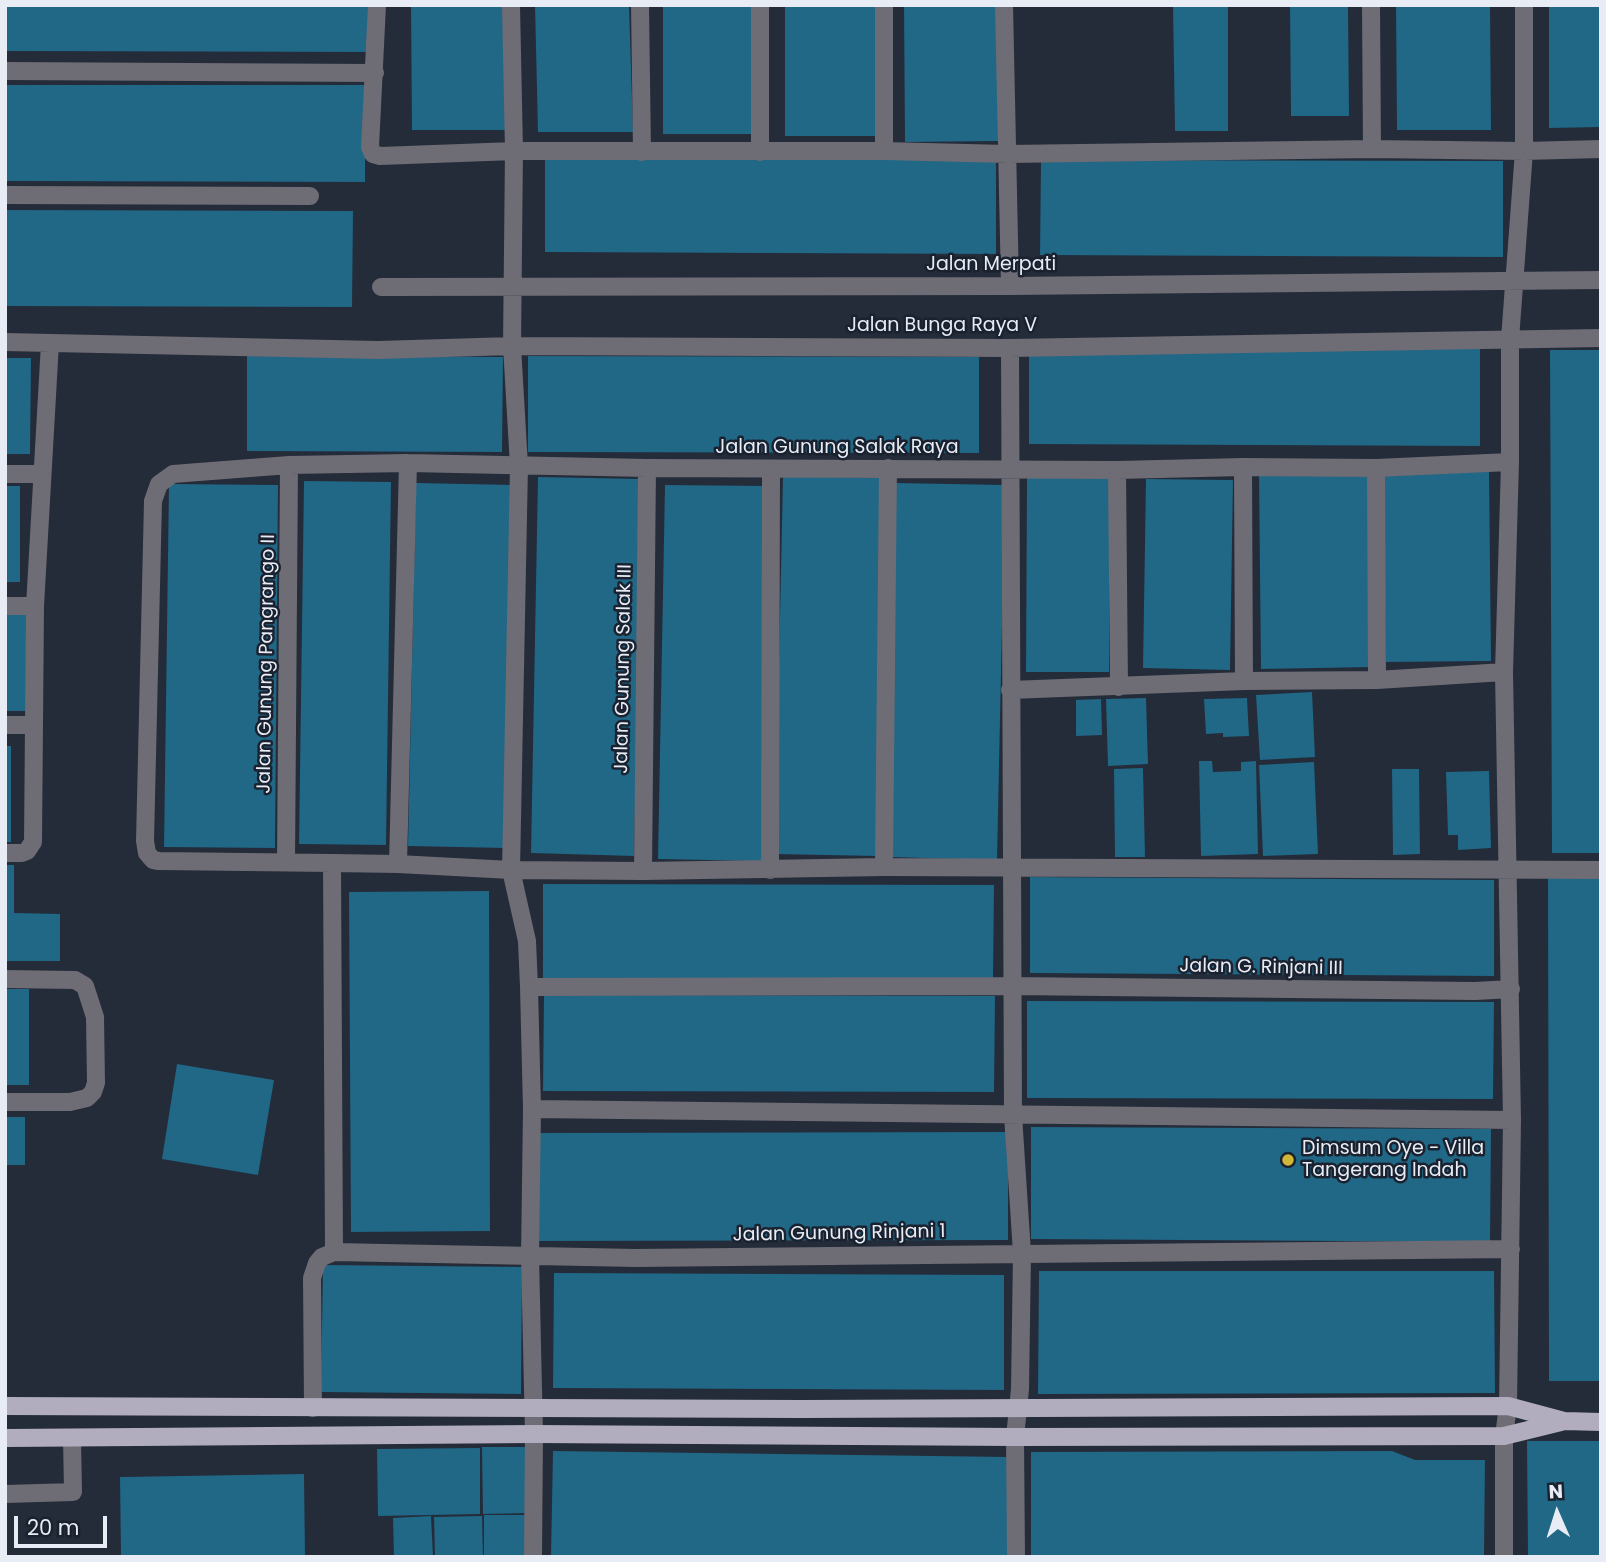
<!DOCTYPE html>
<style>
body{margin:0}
#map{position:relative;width:1606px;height:1562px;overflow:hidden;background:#242b39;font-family:Poppins,sans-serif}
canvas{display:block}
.frame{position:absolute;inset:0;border:7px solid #e7ecf5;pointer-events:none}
.north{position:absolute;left:1522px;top:1478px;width:70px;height:70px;-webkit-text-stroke:5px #1a212f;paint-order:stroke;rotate:357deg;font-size:19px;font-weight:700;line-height:28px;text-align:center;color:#e7ecf5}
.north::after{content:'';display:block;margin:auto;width:24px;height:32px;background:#e7ecf5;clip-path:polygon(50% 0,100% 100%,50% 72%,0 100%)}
.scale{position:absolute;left:14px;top:1516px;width:93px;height:32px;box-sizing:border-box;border:4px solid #e7ecf5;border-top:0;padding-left:9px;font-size:21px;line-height:24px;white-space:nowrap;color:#e7ecf5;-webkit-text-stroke:5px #1a212f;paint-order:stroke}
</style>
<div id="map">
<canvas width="1606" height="1562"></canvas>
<div class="frame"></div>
<div class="north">N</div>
<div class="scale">20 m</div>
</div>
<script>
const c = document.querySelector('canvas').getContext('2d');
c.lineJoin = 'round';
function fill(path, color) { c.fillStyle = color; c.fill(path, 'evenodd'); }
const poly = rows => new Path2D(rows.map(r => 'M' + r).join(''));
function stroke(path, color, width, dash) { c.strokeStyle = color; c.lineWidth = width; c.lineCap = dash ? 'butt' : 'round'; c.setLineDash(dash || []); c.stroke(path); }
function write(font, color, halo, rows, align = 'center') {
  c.font = font + ' Poppins,sans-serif'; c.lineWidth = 5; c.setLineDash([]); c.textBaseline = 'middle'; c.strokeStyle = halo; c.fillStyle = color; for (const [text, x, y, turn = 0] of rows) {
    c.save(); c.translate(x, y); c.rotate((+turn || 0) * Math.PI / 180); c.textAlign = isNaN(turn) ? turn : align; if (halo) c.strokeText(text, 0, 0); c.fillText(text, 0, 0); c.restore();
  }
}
fill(poly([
 [5,5,372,5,372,52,5,51],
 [411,5,505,5,506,130,412,130],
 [535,5,629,5,633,132,538,132],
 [663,5,757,5,757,134,663,134],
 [785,5,879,5,879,136,785,136],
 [904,5,999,5,999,141,905,142],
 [1173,5,1228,5,1228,131,1175,131],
 [1290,5,1348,5,1349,116,1291,116],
 [1396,5,1490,5,1491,130,1397,130],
 [1549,5,1601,5,1601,127,1549,128],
 [5,85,365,85,365,182,5,181],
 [545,157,996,157,996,254,545,252],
 [1041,160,1503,161,1503,257,1040,255],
 [5,210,353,211,352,307,5,306],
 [1029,349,1480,349,1480,446,1029,444],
 [1550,350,1601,350,1601,853,1552,853],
 [247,355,503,357,502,452,247,451],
 [528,356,979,357,979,453,528,452],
 [5,358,31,358,30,454,5,454],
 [1489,470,1491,661,1386,662,1383,472],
 [1370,474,1372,667,1261,669,1259,475],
 [783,476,884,478,877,856,775,854],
 [538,477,641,479,634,856,531,853],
 [1027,478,1109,478,1109,672,1026,672],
 [1146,479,1233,480,1230,670,1143,668],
 [304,481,391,482,386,845,299,844],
 [416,483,514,485,506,848,408,846],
 [896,483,1005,485,997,860,889,857],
 [169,484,278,485,275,848,164,847],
 [665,485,768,486,761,861,658,859],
 [5,486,20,486,20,582,5,582],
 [5,615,27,615,27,711,5,711],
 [1312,692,1315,757,1260,760,1256,695],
 [1146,698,1148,764,1108,766,1106,699],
 [1247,698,1249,736,1223,737,1223,733,1206,734,1204,699],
 [1101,699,1102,735,1076,736,1076,700],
 [5,746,11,746,11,842,5,842],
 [1199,761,1212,761,1213,772,1241,771,1241,762,1256,761,1258,854,1201,856],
 [1314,762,1318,854,1263,856,1259,765],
 [1143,768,1145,857,1115,857,1114,769],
 [1392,769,1419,769,1420,854,1393,855],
 [1489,771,1491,848,1458,850,1458,835,1448,835,1446,772],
 [5,865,14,865,14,913,60,914,60,961,5,961],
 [1030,877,1494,880,1494,976,1030,973],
 [1548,877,1601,877,1601,1381,1549,1381],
 [543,884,994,885,993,980,543,979],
 [489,891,490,1231,351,1232,349,892],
 [5,989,29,989,29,1085,5,1085],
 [544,995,995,996,994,1092,543,1091],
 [1027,1001,1494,1002,1493,1099,1027,1098],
 [177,1064,274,1080,258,1175,162,1159],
 [5,1117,25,1117,25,1165,5,1165],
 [1031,1127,1491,1129,1490,1242,1031,1239],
 [1008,1132,1008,1240,539,1241,539,1133],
 [323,1265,522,1267,521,1394,321,1392],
 [1039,1271,1494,1271,1495,1393,1038,1394],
 [554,1273,1004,1275,1004,1390,553,1388],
 [1527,1441,1601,1441,1601,1557,1528,1557],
 [482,1447,529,1447,530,1513,483,1514],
 [480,1448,480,1514,378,1516,377,1449],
 [553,1451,1009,1457,1008,1557,551,1557],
 [1392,1451,1415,1460,1485,1460,1484,1556,1031,1557,1031,1452],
 [304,1474,305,1557,121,1557,120,1477],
 [484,1515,530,1515,530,1557,484,1557],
 [431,1516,433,1557,394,1557,393,1518],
 [482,1516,483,1557,435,1557,434,1517]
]), '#216786');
stroke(poly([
 [377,5,370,147,373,154,380,156,514,151,884,151,1008,154,1372,149,1524,151,1601,149],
 [511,5,514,151,512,346,519,466,511,870,527,941,529,987,532,1109,530,1256,534,1434,533,1557],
 [640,5,642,152],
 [1004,5,1010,286],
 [1371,5,1372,149],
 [5,71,375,73],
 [884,151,884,5],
 [760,152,760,5],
 [5,195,310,196],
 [381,287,1010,286,1601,280],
 [5,342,378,350,512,346,1010,348,1601,338],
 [1010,348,1013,1115,1022,1253,1020,1389,1015,1437,1016,1557],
 [1243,467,1244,681],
 [1376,468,1377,680],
 [1117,470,1119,687],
 [5,474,42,474],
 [5,606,35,606],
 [1010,690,1244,681,1377,680,1504,672],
 [5,725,33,725],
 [5,853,22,853,27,851,33,842,35,606,50,343],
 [286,862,289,465],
 [332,863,159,861,153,860,147,853,145,841,153,501,159,484,173,474,289,465,408,463,647,468,1117,470,1243,467,1376,468,1510,462],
 [398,864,408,463],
 [884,867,888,468],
 [770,870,771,469],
 [643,871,647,468],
 [5,979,75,980,85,986,95,1017,96,1083,93,1092,87,1098,70,1102,5,1102],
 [529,987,1011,986,1475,991,1511,989],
 [532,1109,1512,1120],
 [334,1252,332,863,398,864,511,870,643,871,884,867,1601,870],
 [313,1408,312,1278,317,1263,322,1257,334,1252,636,1258,1511,1249],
 [5,1494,73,1492,72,1438],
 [1504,1557,1504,1436,1508,1406,1512,1120,1504,672,1510,462,1510,339,1524,151,1524,5]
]), '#6e6c74', 18);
stroke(poly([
 [5,1406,802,1409,1508,1406,1564,1421,1601,1422],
 [5,1438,534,1434,1015,1437,1504,1436,1561,1422]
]), '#b2adbe', 18);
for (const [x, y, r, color] of [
 [1288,1160,7,"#d2b736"]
]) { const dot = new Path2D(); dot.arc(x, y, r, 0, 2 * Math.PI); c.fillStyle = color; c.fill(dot); stroke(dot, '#1a212f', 2.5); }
write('19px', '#e7ecf5', '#1a212f', [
 ["Jalan Merpati",991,265],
 ["Jalan Bunga Raya V",942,326],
 ["Jalan Gunung Salak Raya",837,448],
 ["Jalan Gunung Pangrango II",267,664,-89],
 ["Jalan Gunung Salak III",624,669,-89],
 ["Jalan G. Rinjani III",1261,968,1],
 ["Jalan Gunung Rinjani 1",839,1234,-1]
]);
write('19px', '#e7ecf5', '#1a212f', [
 ["Dimsum Oye - Villa",1302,1149],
 ["Tangerang Indah",1302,1171]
], 'left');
</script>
